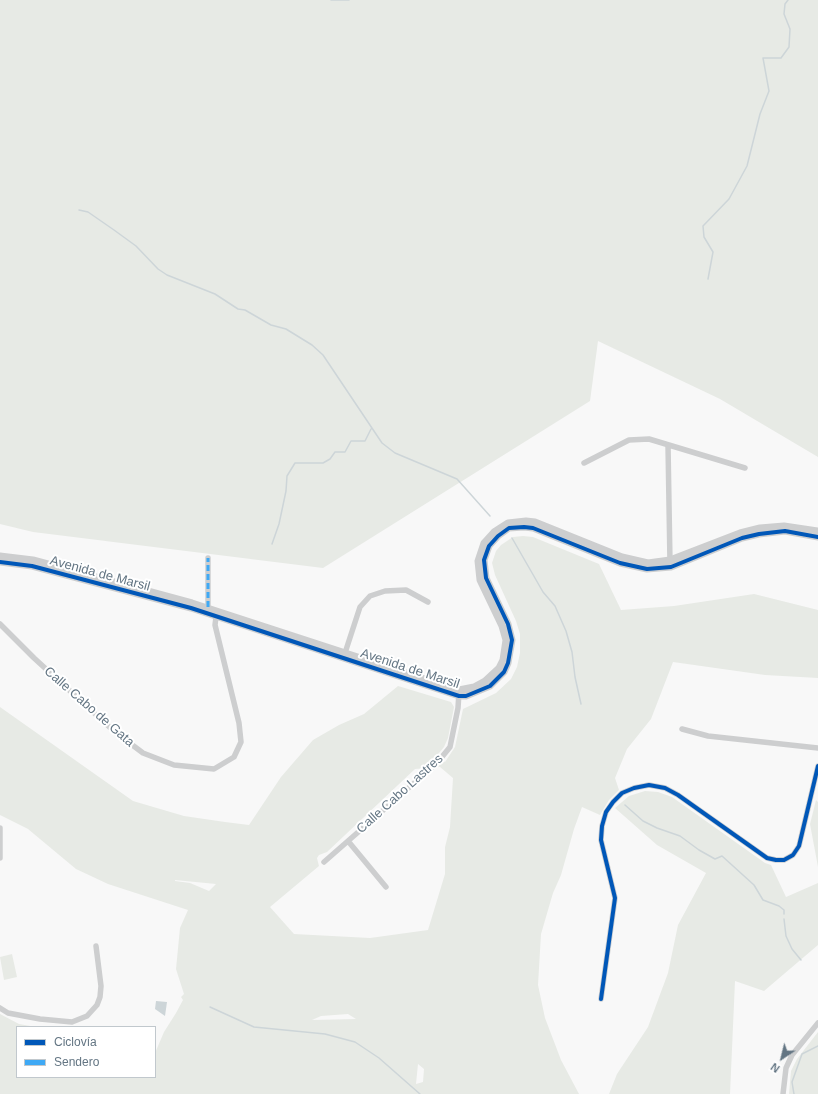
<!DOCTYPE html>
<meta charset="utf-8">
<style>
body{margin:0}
#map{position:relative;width:818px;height:1094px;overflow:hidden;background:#f8f8f8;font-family:Helvetica,sans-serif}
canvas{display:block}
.legend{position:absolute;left:16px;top:1026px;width:140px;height:52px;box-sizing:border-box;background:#fff;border:1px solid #c1c8cd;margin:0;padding:5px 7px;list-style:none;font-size:12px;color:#637583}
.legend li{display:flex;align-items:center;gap:8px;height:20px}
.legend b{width:20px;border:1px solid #c1c8cd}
.north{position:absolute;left:762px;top:1038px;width:40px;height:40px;-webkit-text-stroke:3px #fff;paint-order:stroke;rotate:215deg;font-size:11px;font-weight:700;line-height:16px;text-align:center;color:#637583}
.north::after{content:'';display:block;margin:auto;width:14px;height:18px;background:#637583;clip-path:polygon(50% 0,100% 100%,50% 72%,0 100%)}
</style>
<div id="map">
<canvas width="818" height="1094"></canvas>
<ul class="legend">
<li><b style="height:5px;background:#0057b8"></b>Ciclovía</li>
<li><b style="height:5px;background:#3fa9f5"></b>Sendero</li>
</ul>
<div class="north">N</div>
</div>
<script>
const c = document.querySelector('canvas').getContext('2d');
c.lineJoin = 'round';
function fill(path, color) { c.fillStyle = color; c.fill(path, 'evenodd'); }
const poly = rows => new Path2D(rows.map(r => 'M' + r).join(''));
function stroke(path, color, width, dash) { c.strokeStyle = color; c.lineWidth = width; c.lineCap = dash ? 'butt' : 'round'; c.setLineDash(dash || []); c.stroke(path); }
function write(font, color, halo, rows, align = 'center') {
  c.font = font + ' Helvetica,sans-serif'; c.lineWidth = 4; c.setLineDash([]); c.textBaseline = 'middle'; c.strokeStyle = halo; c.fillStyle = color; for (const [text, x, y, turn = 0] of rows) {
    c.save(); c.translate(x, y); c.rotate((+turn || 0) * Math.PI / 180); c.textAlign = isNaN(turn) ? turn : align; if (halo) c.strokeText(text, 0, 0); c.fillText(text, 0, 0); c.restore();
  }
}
fill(poly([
 [0,0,818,0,818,457,720,399,598,341,590,401,323,568,33,532,0,524],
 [523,536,533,537,599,564,621,610,674,606,754,594,818,610,818,678,765,675,673,662,651,719,627,749,615,778,619,790,609,800,600,815,582,807,574,829,561,875,553,893,541,934,538,985,545,1018,561,1060,579,1094,0,1094,0,1014,19,1024,36,1027,17,1027,17,1077,155,1077,155,1053,164,1032,176,1013,183,1000,181,997,184,994,176,969,180,928,188,910,108,884,76,869,28,829,0,815,0,707,133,801,184,816,225,822,249,825,281,777,313,740,339,725,364,714,398,686,451,702,454,707,448,738,444,747,434,759,440,759,445,762,455,747,463,709,496,693,511,679,517,667,520,653,520,634,516,621,495,575,492,563,496,551,501,545,513,537],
 [440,767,453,778,450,827,445,847,445,874,428,930,370,938,294,934,270,907,319,866,317,858,319,855,327,852,415,769],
 [175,881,175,880,216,884,209,891,190,883],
 [348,1014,356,1019,312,1020,321,1016],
 [418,1064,424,1069,423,1082,416,1084],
 [645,791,658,792,672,797,765,863,771,865,786,897,818,883,818,945,764,991,735,981,730,1094,609,1094,617,1074,648,1027,668,973,678,925,706,873,657,845,615,808,629,796],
 [816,800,818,802,818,867,810,824],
 [12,954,17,977,4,980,0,957],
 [818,1032,818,1094,789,1094,791,1071,797,1059]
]), '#e7eae5');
fill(poly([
 [156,1001,167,1002,165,1016,155,1009]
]), '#cdd5d8');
stroke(poly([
 [331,0,349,0],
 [79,210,88,212,114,230,136,246,158,269,167,275,215,294,238,309,245,310,271,325,286,329,312,345,323,355,382,443,395,453,457,479,490,516],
 [708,279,713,252,704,237,703,226,729,199,747,166,760,114,769,91,763,58,781,58,789,47,790,29,784,14,785,4,788,0],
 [512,538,543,592,555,606,566,631,572,652,575,677,581,704],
 [272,544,279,524,286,491,287,476,295,463,323,463,330,459,335,452,345,452,351,441,365,441,371,429],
 [625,805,643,821,657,828,680,836,699,850,715,859,722,856,754,885,763,900,779,906,784,910,784,914],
 [784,919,786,936,792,949,801,960],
 [210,1007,254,1027,325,1034,355,1042,379,1058,420,1094],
 [794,1094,792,1082,802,1054,818,1046]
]), '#cdd5d8', 1.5);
stroke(poly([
 [668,445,670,563],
 [584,463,629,440,649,439,745,468],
 [208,607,208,558],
 [0,624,34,658,115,732,143,753,174,765,214,769,234,757,241,742,239,723,215,625,216,617],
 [344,656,360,607,370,596,385,591,406,590,428,602],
 [682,729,708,736,818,748],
 [0,828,0,858],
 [348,841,386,887],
 [324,862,437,763,450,747,458,708,459,692],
 [601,999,615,898,601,840,602,826,606,812,613,802,622,793,634,788,649,785,665,788,678,795,767,858,776,860,784,860,793,855,799,846,818,766],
 [0,1008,8,1013,40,1019,72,1022,87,1016,97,1005,100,997,101,986,96,946],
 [783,1094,786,1068,792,1055,818,1023]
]), '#cdcecf', 5.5);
stroke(poly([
 [0,556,33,560,192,603,459,690,474,687,485,681,499,668,503,660,506,640,502,626,480,580,478,561,484,543,494,532,508,523,526,521,535,522,622,557,648,563,670,560,740,533,760,528,784,526,818,531],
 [0,562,32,566,191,608,459,696,466,696,490,686,504,672,508,663,512,640,508,624,486,578,484,560,489,546,498,536,509,528,524,527,533,528,620,563,647,569,671,567,742,538,759,534,785,531,818,537]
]), '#cdcecf', 7);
stroke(poly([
 [208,607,208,558]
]), '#3fa9f5', 3, [6, 3]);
stroke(poly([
 [0,562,32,566,191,608,459,696,466,696,490,686,504,672,508,663,512,640,508,624,486,578,484,560,489,546,498,536,509,528,524,527,533,528,620,563,647,569,671,567,742,538,759,534,785,531,818,537],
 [601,999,615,898,601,840,602,826,606,812,613,802,622,793,634,788,649,785,665,788,678,795,767,858,776,860,784,860,793,855,799,846,818,766]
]), '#0057b8', 4);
write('13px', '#637583', '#fff', [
 ["Avenida de Marsil",100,574,15],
 ["Avenida de Marsil",410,669,18],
 ["Calle Cabo de Gata",89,707,41],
 ["Calle Cabo Lastres",400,794,-42]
]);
</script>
